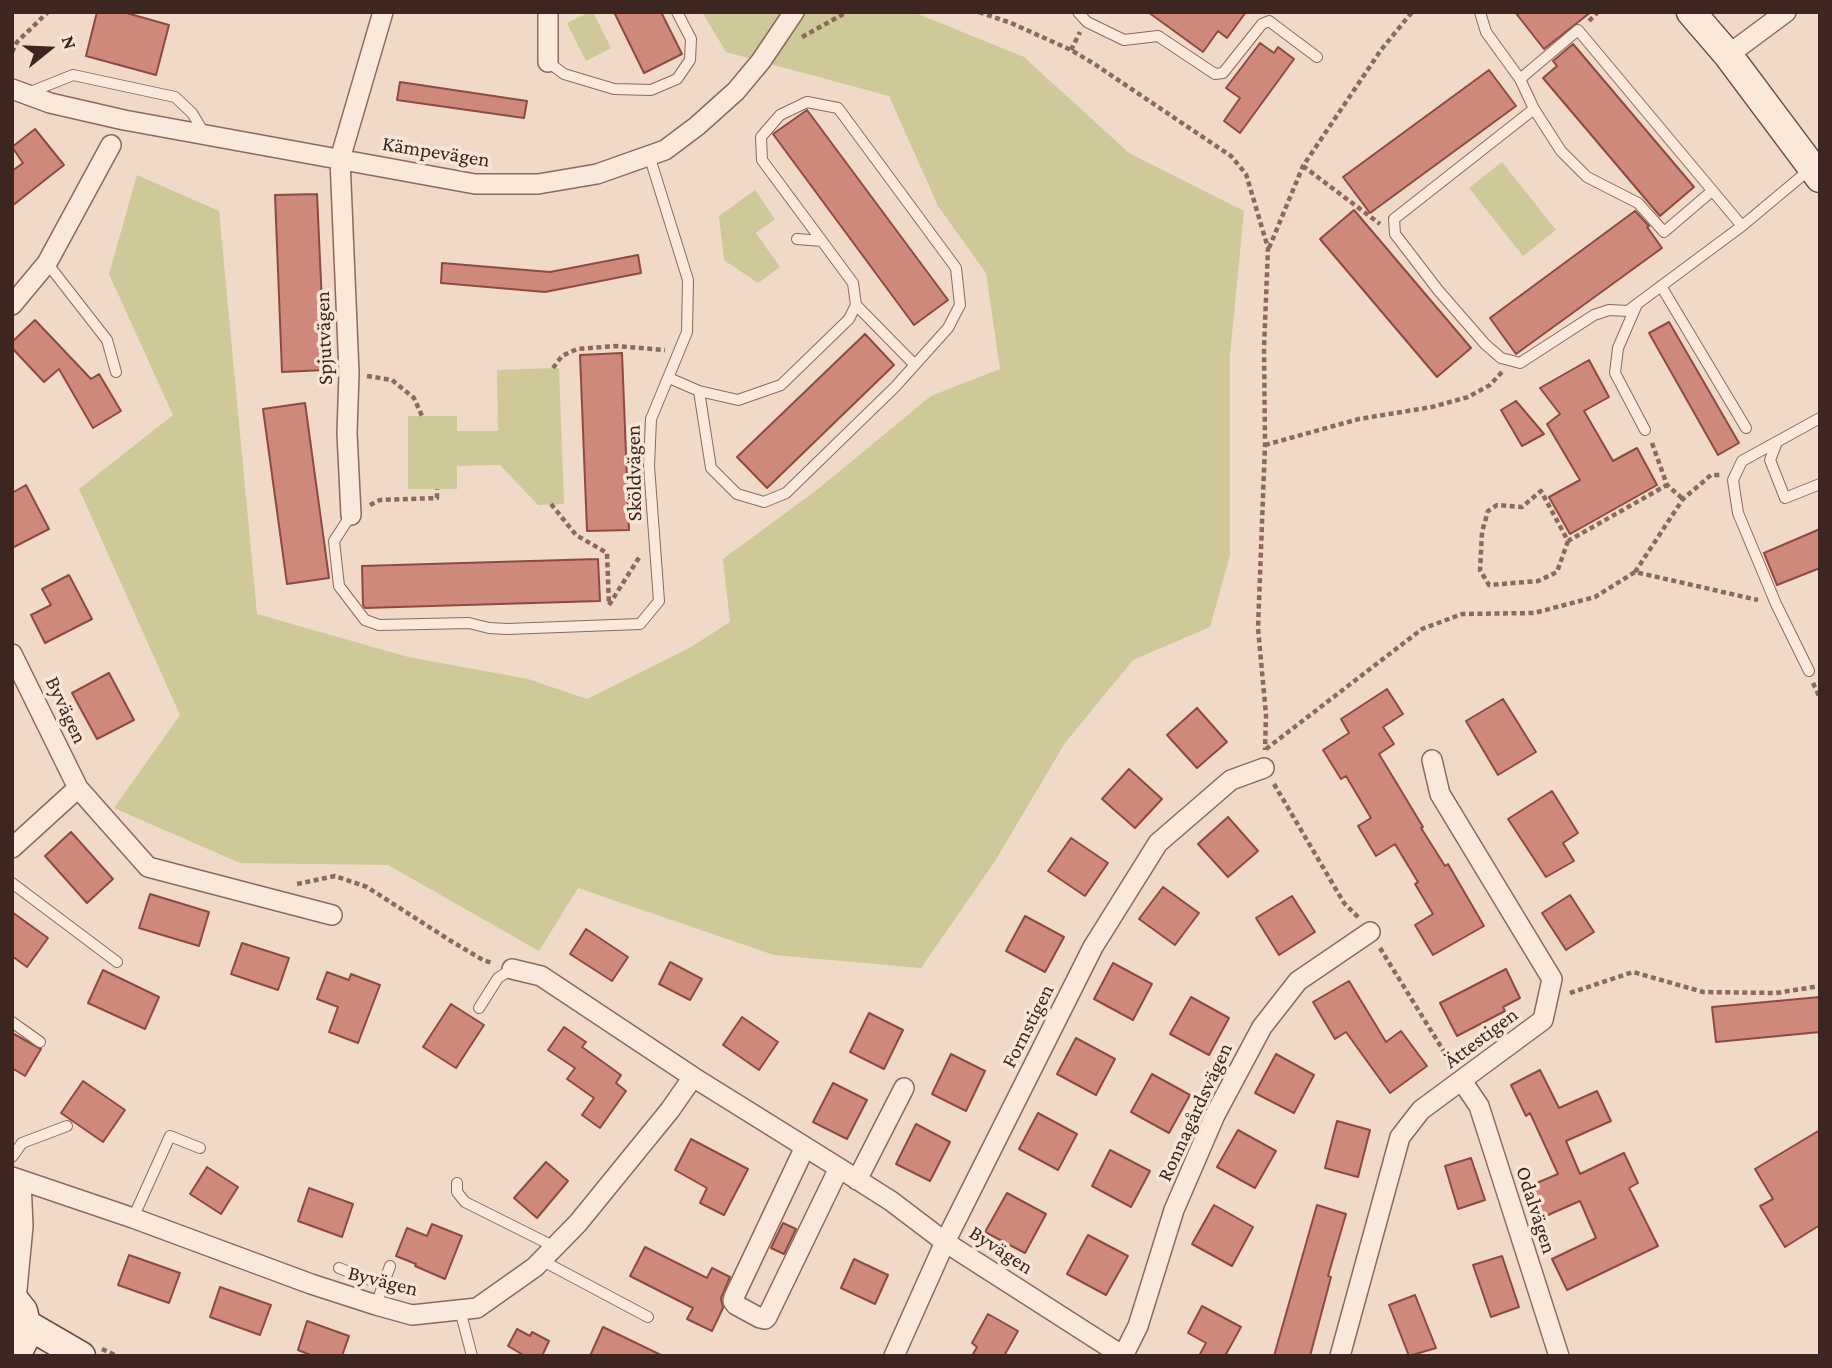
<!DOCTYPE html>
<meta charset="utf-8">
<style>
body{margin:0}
#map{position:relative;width:1832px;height:1368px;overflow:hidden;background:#f0d9c6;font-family:"Crimson Pro",serif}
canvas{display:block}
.frame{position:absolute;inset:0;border:14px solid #3c261f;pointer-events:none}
.north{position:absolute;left:14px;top:14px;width:70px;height:70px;-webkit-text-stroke:5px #f7e5d6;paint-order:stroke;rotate:72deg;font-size:19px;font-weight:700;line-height:28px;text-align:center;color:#3c261f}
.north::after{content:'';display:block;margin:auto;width:24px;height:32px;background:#3c261f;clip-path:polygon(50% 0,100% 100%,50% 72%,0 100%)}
</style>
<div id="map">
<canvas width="1832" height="1368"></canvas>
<div class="frame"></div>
<div class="north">N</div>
</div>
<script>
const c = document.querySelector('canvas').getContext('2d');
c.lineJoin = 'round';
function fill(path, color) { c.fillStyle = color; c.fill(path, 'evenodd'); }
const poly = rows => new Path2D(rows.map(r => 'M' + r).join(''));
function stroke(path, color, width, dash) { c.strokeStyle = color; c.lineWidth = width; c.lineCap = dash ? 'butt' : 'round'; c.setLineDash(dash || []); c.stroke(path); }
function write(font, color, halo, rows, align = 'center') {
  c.font = font + ' "Crimson Pro",serif'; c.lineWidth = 7; c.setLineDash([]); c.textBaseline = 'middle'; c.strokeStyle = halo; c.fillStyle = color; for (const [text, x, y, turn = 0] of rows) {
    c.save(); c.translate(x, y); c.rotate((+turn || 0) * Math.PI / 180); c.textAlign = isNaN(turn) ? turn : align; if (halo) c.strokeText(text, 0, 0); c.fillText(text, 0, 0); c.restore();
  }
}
fill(poly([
 [590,12,593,12,611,48,586,61,567,23],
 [702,12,913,12,1024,57,1129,153,1244,211,1230,355,1230,555,1210,627,1133,660,1065,743,995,861,921,968,774,955,578,888,539,951,388,865,240,863,114,808,180,715,79,489,173,415,109,274,137,175,219,211,257,614,408,657,528,679,587,699,691,647,730,622,723,559,818,489,931,396,1000,369,986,273,938,206,889,96,726,52],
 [1502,162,1556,230,1523,256,1469,188],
 [755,190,775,219,756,233,780,267,758,283,724,260,719,216],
 [559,368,564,504,538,505,500,465,457,466,457,489,408,489,408,416,457,416,457,431,498,431,497,370]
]), '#cfc899');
const building = poly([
 [97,12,123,12,169,25,156,75,86,56,97,12],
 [614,12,661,12,682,54,644,73,614,12],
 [1148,12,1246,12,1227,38,1218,31,1203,52,1148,12],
 [1515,12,1591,12,1544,49,1515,12],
 [1260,43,1274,53,1278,47,1294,59,1240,133,1224,121,1240,98,1226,88,1260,43],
 [1573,44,1694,187,1660,216,1543,78,1557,66,1553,61,1573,44],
 [1489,70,1516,106,1370,213,1343,177,1489,70],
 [400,82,527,101,524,118,397,100,400,82],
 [807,110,948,300,914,325,773,134,807,110],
 [35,129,64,165,12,206,12,171,23,163,12,147,35,129],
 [317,194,325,370,282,372,275,195,317,194],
 [1354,210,1471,348,1437,377,1320,239,1354,210],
 [1635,211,1649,226,1647,227,1662,248,1516,354,1490,318,1635,211],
 [638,255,641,273,545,292,441,283,442,263,550,272,638,255],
 [35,320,91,379,99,374,121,411,93,428,59,369,44,382,12,348,12,342,35,320],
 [1669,322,1739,443,1718,455,1649,333,1669,322],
 [865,334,894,365,767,488,737,457,865,334],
 [622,353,629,530,587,531,580,355,622,353],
 [1589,360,1609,397,1584,411,1613,461,1637,448,1657,485,1570,534,1549,497,1580,480,1547,424,1560,414,1540,388,1589,360],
 [1516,401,1544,434,1522,446,1501,410,1516,401],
 [305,403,329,578,287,584,263,409,305,403],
 [26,485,49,529,12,548,12,493,26,485],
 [1820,529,1820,568,1777,585,1764,553,1820,529],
 [598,559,600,601,365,608,363,605,362,566,598,559],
 [69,575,92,619,45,643,31,615,51,605,42,589,69,575],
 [109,673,134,720,97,739,72,693,109,673],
 [1387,689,1403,714,1383,727,1394,744,1379,754,1423,827,1421,828,1445,866,1448,864,1484,926,1433,955,1415,925,1433,914,1415,884,1418,882,1395,844,1376,856,1358,826,1371,818,1346,776,1341,779,1323,750,1349,733,1341,719,1387,689],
 [1503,699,1536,752,1498,775,1466,721,1503,699],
 [1197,708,1227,742,1197,768,1167,735,1197,708],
 [1129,769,1162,799,1135,828,1102,799,1129,769],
 [1552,791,1578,833,1563,843,1574,861,1546,877,1508,819,1552,791],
 [1228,817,1258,851,1228,877,1198,844,1228,817],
 [71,832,113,879,87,903,45,856,71,832],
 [1071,838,1108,863,1085,896,1048,871,1071,838],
 [1163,887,1199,913,1175,945,1139,919,1163,887],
 [150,894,209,912,199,946,139,928,150,894],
 [1570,895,1594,932,1566,950,1542,913,1570,895],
 [1292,896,1315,932,1279,955,1256,918,1292,896],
 [12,912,48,938,27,967,12,956,12,912],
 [1025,916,1064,937,1045,972,1006,951,1025,916],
 [586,929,628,957,612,981,570,954,586,929],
 [242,943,289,958,278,990,231,974,242,943],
 [670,962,702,979,690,1000,659,984,670,962],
 [1113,963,1152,984,1133,1020,1094,999,1113,963],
 [1506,969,1520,998,1503,1007,1505,1011,1457,1036,1440,1003,1506,969],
 [103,970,159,997,145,1029,88,1003,103,970],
 [327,972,349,980,351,974,380,985,358,1043,329,1032,338,1007,317,999,327,972],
 [1349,981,1386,1042,1401,1031,1427,1066,1390,1093,1346,1032,1335,1039,1313,1002,1349,981],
 [1191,997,1229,1018,1209,1055,1170,1034,1191,997],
 [1820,997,1820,1032,1716,1042,1712,1007,1820,997],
 [451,1004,484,1025,456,1068,423,1047,451,1004],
 [869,1013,903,1030,884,1069,850,1052,869,1013],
 [742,1017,778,1042,759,1070,723,1045,742,1017],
 [564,1027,586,1042,582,1047,621,1075,616,1083,626,1091,600,1128,582,1115,594,1098,567,1079,575,1068,548,1050,564,1027],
 [12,1033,41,1049,25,1076,12,1068,12,1033],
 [1076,1038,1115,1059,1096,1095,1057,1074,1076,1038],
 [951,1054,985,1071,966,1111,932,1094,951,1054],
 [1276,1054,1314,1075,1294,1113,1255,1093,1276,1054],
 [1540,1070,1559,1108,1597,1091,1611,1121,1566,1141,1580,1174,1624,1153,1638,1183,1629,1188,1658,1246,1567,1290,1552,1259,1596,1238,1580,1201,1541,1218,1527,1187,1558,1174,1530,1113,1526,1116,1511,1085,1540,1070],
 [1152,1074,1190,1095,1169,1133,1131,1112,1152,1074],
 [83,1081,125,1110,103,1142,61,1113,83,1081],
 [833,1083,867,1100,847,1139,813,1122,833,1083],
 [1038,1113,1077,1134,1058,1170,1019,1149,1038,1113],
 [1337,1121,1370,1130,1358,1177,1325,1168,1337,1121],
 [916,1124,950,1142,930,1181,896,1164,916,1124],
 [1238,1130,1276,1151,1255,1188,1217,1167,1238,1130],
 [1820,1130,1820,1225,1785,1247,1760,1206,1773,1199,1755,1169,1820,1130],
 [691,1139,748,1169,724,1215,700,1203,707,1188,675,1170,691,1139],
 [1110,1150,1150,1171,1131,1207,1092,1186,1110,1150],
 [1471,1158,1485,1200,1458,1209,1445,1166,1471,1158],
 [546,1162,568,1181,537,1218,514,1198,546,1162],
 [207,1167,238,1187,221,1214,190,1194,207,1167],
 [309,1188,353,1204,342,1237,298,1221,309,1188],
 [1007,1193,1046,1214,1025,1253,985,1232,1007,1193],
 [1214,1205,1253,1227,1232,1266,1192,1244,1214,1205],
 [1317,1205,1346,1214,1328,1276,1331,1277,1310,1356,1274,1356,1317,1205],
 [783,1223,796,1229,784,1254,771,1248,783,1223],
 [432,1224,462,1236,445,1279,415,1266,416,1264,396,1256,407,1228,427,1236,432,1224],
 [1088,1235,1128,1256,1106,1295,1067,1274,1088,1235],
 [645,1247,707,1278,712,1268,730,1277,721,1298,723,1308,712,1331,687,1319,693,1308,630,1276,645,1247],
 [129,1255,180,1273,169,1303,118,1285,129,1255],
 [1502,1256,1519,1307,1491,1317,1473,1265,1502,1256],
 [854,1259,888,1275,875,1304,841,1288,854,1259],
 [220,1287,271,1305,260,1335,210,1317,220,1287],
 [1415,1295,1436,1348,1409,1356,1389,1305,1415,1295],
 [1202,1306,1241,1327,1225,1356,1199,1356,1206,1343,1188,1333,1202,1306],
 [988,1314,1018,1331,1004,1356,972,1356,977,1347,972,1343,988,1314],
 [307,1321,349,1336,342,1356,313,1356,298,1350,307,1321],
 [603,1327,663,1356,590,1356,603,1327],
 [517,1329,530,1336,532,1332,549,1341,542,1356,525,1356,508,1346,517,1329]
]);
fill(building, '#cf897b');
stroke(building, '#8c4b40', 2);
const lane = poly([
 [1078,12,1087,22,1124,40,1158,36,1215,74,1223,73,1262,24,1269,21,1317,57],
 [1480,12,1486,32,1520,79,1578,30,1742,226],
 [548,62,564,74,614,89,651,90,677,79,690,60,691,39,677,12],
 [1520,79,1534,109,1394,219,1395,234,1438,290,1485,344,1501,358,1509,360,1520,363,1594,315,1609,310,1628,311,1637,304],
 [28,93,73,75,175,97,192,113,204,133],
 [1534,109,1561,151,1587,177,1638,203,1664,232,1712,191],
 [797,239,822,241],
 [47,263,107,340,116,372],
 [1661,286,1746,428],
 [856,305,914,364],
 [669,378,699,391,738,400,781,385,849,319,856,305,853,283,762,160,761,137,780,115,807,102,838,108,956,268,960,305,948,328,895,387,786,493,764,502,737,494,711,468,699,391],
 [1645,430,1615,373,1618,348,1637,304,1742,226,1809,170],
 [1777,442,1770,460,1785,498,1820,484],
 [351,515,334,541,339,586,365,620,379,625,469,623,489,628,507,629,640,624,659,601,649,466,651,419,687,332,688,280,649,155],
 [1809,671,1776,604,1738,513,1733,480,1742,461,1820,418],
 [12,883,117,962],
 [479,1008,498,978,512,969],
 [12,1022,40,1042],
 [12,1157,22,1143,67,1126],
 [457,1183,457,1192,465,1202,555,1247],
 [133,1218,170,1136,200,1148],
 [541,1260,648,1317],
 [339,1268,383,1285],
 [376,1305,390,1266],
 [460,1310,472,1356]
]);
const street = poly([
 [548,12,548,62],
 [1728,55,1786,12],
 [12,89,50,103,124,120,475,184,538,184,597,174,665,150,697,126,736,91,761,61,794,12],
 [12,305,47,263,111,145],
 [351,515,347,433,349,373,340,159,383,12],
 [12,654,78,788,148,867,332,915],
 [12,848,78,788],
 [693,1077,839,1168,891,1201,945,1242,1123,1356],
 [1462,1081,1479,1106,1559,1356],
 [805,1147,734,1297,733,1301,736,1305,760,1318,765,1319,767,1317,839,1168],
 [12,1177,133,1218,311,1284,376,1305,412,1315,477,1308,535,1267,578,1223,670,1110,693,1077,541,976,512,969],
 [857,1180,904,1088],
 [16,1300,23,1226,21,1181],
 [894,1356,945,1242,1093,947,1158,843,1231,780,1264,768],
 [1123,1356,1138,1326,1174,1210,1215,1115,1262,1027,1298,981,1370,932],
 [1340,1356,1400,1137,1421,1110,1543,1020,1552,979,1440,794,1432,760]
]);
const secondary = poly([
 [1691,12,1728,55,1820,178],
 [12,1297,23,1311,26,1324,25,1338,16,1356],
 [26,1324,81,1356]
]);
stroke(lane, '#8c695b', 12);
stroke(street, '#8c695b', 22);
stroke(secondary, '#6e4a3e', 31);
stroke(poly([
 [979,12,1011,23,1071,50,1096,65,1231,156,1246,174,1268,248,1264,348,1265,445,1258,628,1266,715,1265,750],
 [1589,21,1598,12],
 [802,37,847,12],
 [1071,50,1080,32],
 [12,52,17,42,48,12],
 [1303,166,1380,224],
 [1269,248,1303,166,1381,50,1412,12],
 [553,368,562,356,577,349,616,346,665,350],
 [367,376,392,380,414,398,422,416],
 [1652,443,1667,485,1683,499],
 [1265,445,1359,419,1432,407,1468,397,1490,385,1502,372],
 [551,504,576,535,607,553,609,605],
 [370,505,380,500,437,498,437,489],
 [1568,541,1557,572,1538,581,1489,585,1480,570,1482,532,1488,511,1497,505,1522,507,1541,491,1568,541,1667,485],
 [1635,572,1683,499,1711,475,1721,475],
 [609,605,640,556],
 [1813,683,1820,698],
 [1266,749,1422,629,1462,614,1534,613,1595,597,1635,572,1758,600],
 [1274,784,1344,903,1359,918],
 [297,884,335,876,367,887,451,941,483,960,492,963],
 [1380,948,1451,1063],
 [1570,993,1633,972,1703,992,1776,993,1820,986],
 [102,1349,117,1356]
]), '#8c695b', 4.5, [5, 3.5]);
stroke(lane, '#fae8da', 10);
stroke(street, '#fae8da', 19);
stroke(secondary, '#fae8da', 28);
write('21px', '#3c261f', '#f7e5d6', [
 ["Kämpevägen",436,152,9],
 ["Spjutvägen",324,338,-92],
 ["Sköldvägen",634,473,-91],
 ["Byvägen",66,710,65],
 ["Fornstigen",1028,1026,-63],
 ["Ättestigen",1481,1038,-37],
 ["Ronnagårdsvägen",1195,1112,-65],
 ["Odalvägen",1536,1210,72],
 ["Byvägen",1001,1250,33],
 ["Byvägen",383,1281,14]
]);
</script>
